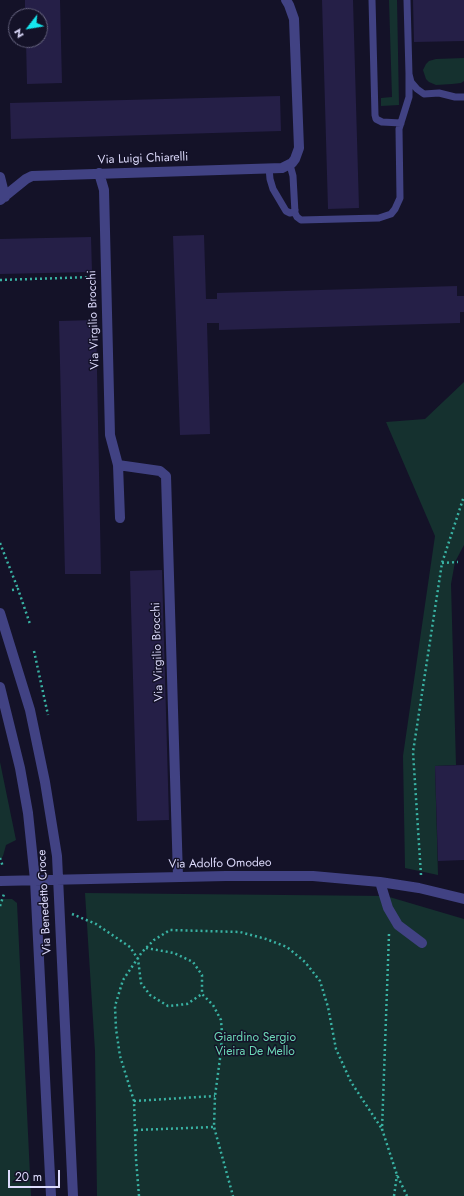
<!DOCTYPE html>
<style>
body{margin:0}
#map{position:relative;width:464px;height:1196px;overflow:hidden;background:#141228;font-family:Jost,sans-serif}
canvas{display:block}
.north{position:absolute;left:8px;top:8px;width:40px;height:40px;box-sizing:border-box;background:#141228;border:1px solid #64627d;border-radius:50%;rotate:239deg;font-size:11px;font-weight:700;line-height:16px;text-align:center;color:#dddbfc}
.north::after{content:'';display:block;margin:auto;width:14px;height:18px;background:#16e6ee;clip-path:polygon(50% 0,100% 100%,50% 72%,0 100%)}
.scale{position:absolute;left:8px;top:1170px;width:52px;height:18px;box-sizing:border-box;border:2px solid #dddbfc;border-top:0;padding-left:5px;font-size:12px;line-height:14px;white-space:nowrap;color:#dddbfc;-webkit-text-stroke:3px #141228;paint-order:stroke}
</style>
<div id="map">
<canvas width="464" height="1196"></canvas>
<div class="north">N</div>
<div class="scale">20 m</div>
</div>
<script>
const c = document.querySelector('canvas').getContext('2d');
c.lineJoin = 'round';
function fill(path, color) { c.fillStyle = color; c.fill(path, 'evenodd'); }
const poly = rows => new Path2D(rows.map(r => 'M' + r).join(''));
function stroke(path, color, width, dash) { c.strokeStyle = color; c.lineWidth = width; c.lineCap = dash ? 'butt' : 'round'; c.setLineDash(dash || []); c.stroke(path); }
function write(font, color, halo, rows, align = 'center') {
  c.font = font + ' Jost,sans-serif'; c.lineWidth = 3; c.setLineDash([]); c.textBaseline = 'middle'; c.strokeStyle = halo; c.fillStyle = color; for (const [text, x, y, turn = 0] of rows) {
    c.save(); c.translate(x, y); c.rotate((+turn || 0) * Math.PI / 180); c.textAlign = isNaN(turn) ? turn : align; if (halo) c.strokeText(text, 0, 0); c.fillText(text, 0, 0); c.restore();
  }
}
fill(poly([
 [389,0,397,0,399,105,381,106,381,98,392,97],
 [464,58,464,81,461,83,452,84,436,85,429,82,426,79,423,70,426,64,429,61,436,59],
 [464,382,464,545,455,562,451,584,456,765,435,766,438,875,405,868,403,756,435,536,386,422,425,419],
 [0,762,16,840,6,845,3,856,0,860],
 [85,893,386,896,464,919,464,1196,97,1196,95,1051],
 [0,899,12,899,17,903,31,1196,0,1196]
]), '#15312f');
fill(poly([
 [25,0,60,0,62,83,27,84,26,40,40,40,40,16,25,16],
 [322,0,353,0,359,208,328,209],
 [413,0,464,0,464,41,414,42],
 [280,96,281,131,11,139,10,103],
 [204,235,206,299,217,299,217,293,457,286,457,296,464,296,464,312,460,312,460,323,219,330,219,323,207,323,210,434,180,435,173,236],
 [91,237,92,272,0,274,0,239],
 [96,320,101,574,65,574,59,321],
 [162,570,169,820,137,821,130,571],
 [464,765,464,860,438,861,435,766]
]), '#251f47');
stroke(poly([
 [0,280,93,277],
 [0,543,18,589],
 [442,563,458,562],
 [12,590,18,589,30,624],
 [34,651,48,715],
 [0,858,3,867],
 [421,875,413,752,442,563,464,496],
 [0,906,4,894],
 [72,914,96,924,130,947,138,959,141,983,150,995,168,1006,187,1004,202,994],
 [389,934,382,1129,397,1175,407,1196],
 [146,948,174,953,193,962,202,975,202,994,213,1005,221,1020,222,1034,221,1051,215,1096,214,1127,233,1196],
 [134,1101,215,1096],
 [136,1130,214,1127],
 [139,1196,136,1159,134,1101,120,1056,116,1029,115,1006,123,980,142,952,154,940,170,930,240,932,266,939,287,947,305,962,320,981,328,1007,336,1049,351,1082,382,1129],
 [394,1196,397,1175]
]), '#39b2a3', 2.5, [2, 3]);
stroke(poly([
 [372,0,375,115,376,119,382,122,401,123],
 [407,0,409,74,411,82,417,89,424,94,439,93,455,97,464,97],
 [290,165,293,176,295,213,297,217,301,220,379,218,391,214,395,209,400,198,399,129,409,97,409,74],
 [269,168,270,179,273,189,286,211,290,213,294,212,295,210]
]), '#414283', 7);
stroke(poly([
 [99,173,104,190,110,435,118,465,120,518],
 [0,177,5,197],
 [0,200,26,179,32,176,282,168,292,163,295,159,299,148,294,19,289,5,286,0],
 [118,465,160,471,166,476,178,877],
 [0,613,30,710,45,782,57,856,73,1196],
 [0,687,20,768,28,813,35,880,51,1196],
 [0,881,226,876,313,876,380,882,419,888,464,899],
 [380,882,388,908,398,925,422,943]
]), '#414283', 10);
write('12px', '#dddbfc', '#141228', [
 ["Via Luigi Chiarelli",143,159,-2],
 ["Via Virgilio Brocchi",94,320,-92],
 ["Via Virgilio Brocchi",158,652,-92],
 ["Via Adolfo Omodeo",220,864,-1],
 ["Via Benedetto Croce",45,902,-93]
]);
write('12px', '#6bd8b6', '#141228', [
 ["Giardino Sergio",255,1038],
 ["Vieira De Mello",255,1052]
]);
</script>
